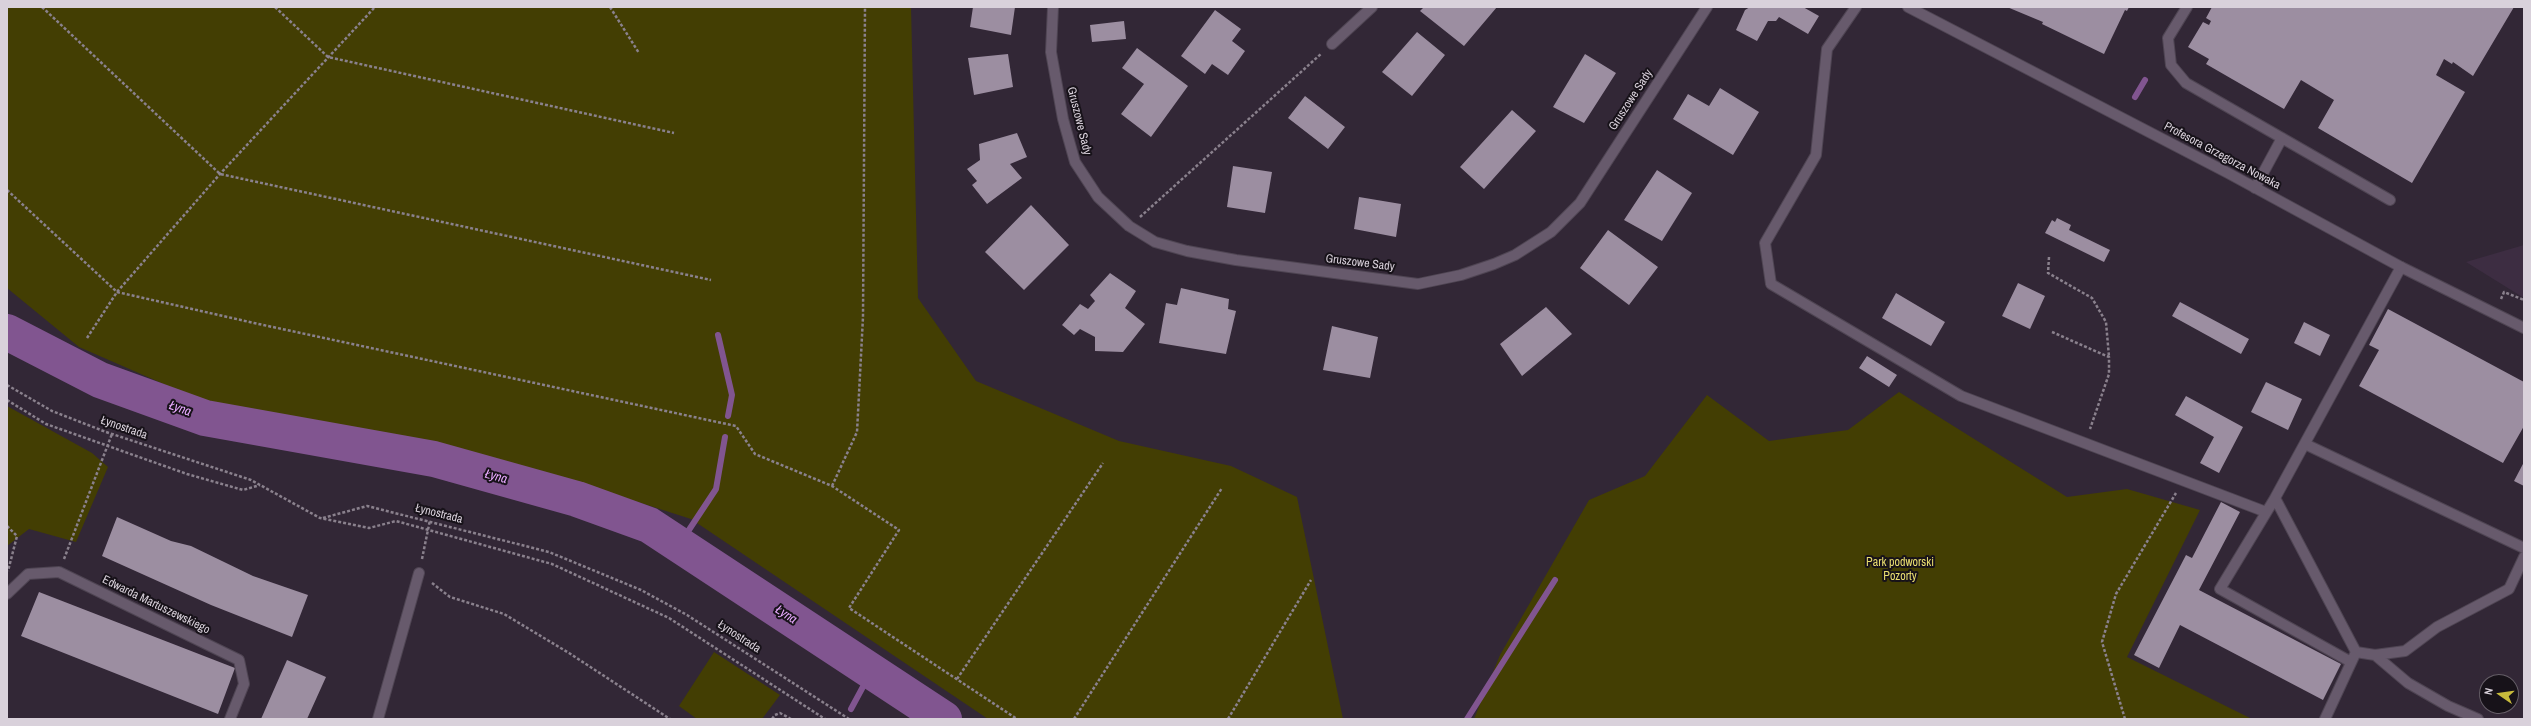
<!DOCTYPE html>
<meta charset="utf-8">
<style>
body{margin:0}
#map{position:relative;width:2531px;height:726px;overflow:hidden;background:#322736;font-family:"Archivo Narrow",sans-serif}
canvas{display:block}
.frame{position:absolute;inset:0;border:8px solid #d9d1db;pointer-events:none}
.north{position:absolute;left:2479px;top:674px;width:40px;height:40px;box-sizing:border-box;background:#171219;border:1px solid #655e67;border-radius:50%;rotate:283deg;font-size:11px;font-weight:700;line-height:16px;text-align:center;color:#d9d1db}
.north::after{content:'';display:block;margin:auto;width:14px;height:18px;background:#c8bb3b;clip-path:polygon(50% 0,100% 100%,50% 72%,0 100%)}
</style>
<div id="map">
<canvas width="2531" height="726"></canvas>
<div class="frame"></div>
<div class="north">N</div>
</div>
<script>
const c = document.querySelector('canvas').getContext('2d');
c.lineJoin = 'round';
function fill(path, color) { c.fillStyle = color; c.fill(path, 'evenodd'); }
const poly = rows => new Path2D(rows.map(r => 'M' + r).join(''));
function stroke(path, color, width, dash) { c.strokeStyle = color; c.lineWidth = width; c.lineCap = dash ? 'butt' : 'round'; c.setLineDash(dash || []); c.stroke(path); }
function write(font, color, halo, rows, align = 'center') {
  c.font = font + ' "Archivo Narrow",sans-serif'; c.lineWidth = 4; c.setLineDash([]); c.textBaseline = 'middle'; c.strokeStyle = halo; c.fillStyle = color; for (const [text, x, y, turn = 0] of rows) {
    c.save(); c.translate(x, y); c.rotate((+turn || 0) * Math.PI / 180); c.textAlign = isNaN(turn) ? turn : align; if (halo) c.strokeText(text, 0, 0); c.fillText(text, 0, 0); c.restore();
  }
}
fill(poly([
 [2524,245,2524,298,2466,262]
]), '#3d2d42');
fill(poly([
 [7,7,911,7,918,298,976,381,1119,441,1231,466,1297,497,1343,719,988,719,691,519,616,495,221,409,79,347,7,288],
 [1899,392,2067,497,2127,489,2200,510,2127,657,2252,719,1474,719,1500,655,1589,500,1645,476,1707,395,1769,441,1848,430],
 [7,406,92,453,108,467,76,542,29,529,7,546],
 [714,652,780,695,762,719,697,719,679,706]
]), '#433e03');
stroke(poly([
 [2135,97,2145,80],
 [718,335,732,395,728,416],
 [679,545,716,489,725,437],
 [851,709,872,670],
 [1467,719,1555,580]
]), '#815590', 6);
stroke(poly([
 [7,332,100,380,205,418,434,459,577,499,649,525,944,719]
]), '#815590', 36);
fill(poly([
 [973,7,1015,7,1011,35,970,27],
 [1424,7,1497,7,1464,46,1420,11],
 [1750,7,1803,7,1819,16,1808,34,1779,17,1776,21,1768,21,1757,41,1736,30,1745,10],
 [2007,7,2129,7,2127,11,2125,10,2104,54,2042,24,2043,22],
 [2212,7,2245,8,2514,7,2473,76,2453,62,2452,64,2444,59,2436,75,2465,92,2412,183,2318,128,2334,100,2301,80,2284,109,2206,64,2209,59,2188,47,2203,22,2209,25,2211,21,2206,18],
 [1215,10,1241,29,1232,41,1245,51,1228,75,1212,64,1205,74,1181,56],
 [1124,21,1126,39,1092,42,1090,25],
 [1417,32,1445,55,1412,96,1382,72],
 [1137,48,1188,86,1151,137,1121,114,1144,84,1122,68],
 [1008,54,1013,87,974,95,968,58],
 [1585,54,1616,73,1584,123,1553,107],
 [1720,88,1759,112,1733,155,1673,119,1688,94,1709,106],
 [1305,96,1345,127,1328,149,1288,118],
 [1512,110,1536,131,1484,189,1460,167],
 [1017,133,1027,157,1010,164,1022,178,987,204,972,185,977,181,967,169,980,160,979,144],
 [1233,166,1272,172,1265,213,1227,207],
 [1657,170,1692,193,1662,241,1624,220],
 [1359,197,1401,204,1396,237,1354,229],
 [1031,205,1069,245,1024,290,985,252],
 [2057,218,2071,225,2069,230,2110,250,2104,262,2045,233,2052,220,2055,222],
 [1608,230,1658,267,1629,305,1580,268],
 [1110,273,1136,291,1125,308,1145,324,1123,352,1095,351,1095,337,1080,329,1074,335,1062,325,1080,304,1088,309,1095,301,1090,295],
 [2018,283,2045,296,2030,329,2002,316],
 [1181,288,1229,299,1228,309,1236,311,1226,354,1159,343,1166,303,1177,305],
 [1896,293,1945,322,1931,346,1882,318],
 [2180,302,2249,339,2241,354,2172,316],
 [1546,307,1572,334,1522,376,1500,344],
 [2388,309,2524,382,2524,426,2503,463,2359,386,2379,350,2369,345],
 [2304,322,2330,335,2320,356,2294,343],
 [1332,326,1378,337,1370,378,1323,370],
 [1867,356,1897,375,1889,387,1859,368],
 [2266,382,2302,399,2288,430,2251,412],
 [2186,396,2243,427,2219,473,2200,463,2214,437,2175,415],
 [2524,462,2524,486,2514,481],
 [2221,502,2240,512,2199,590,2341,664,2323,700,2180,625,2159,668,2134,655,2186,555,2192,558],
 [117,517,171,541,191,546,253,576,308,595,292,637,211,605,102,556],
 [39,592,235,668,218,714,21,636],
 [287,660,326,677,307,719,261,719]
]), '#9c8ea1');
const service = poly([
 [1856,7,1827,49,1816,155,1765,243,1771,284,1961,396,2266,512],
 [2187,7,2168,38,2171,65,2186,83,2390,200],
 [1332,44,1372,7],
 [2255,188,2282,138],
 [2305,444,2524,548],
 [2275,498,2356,652,2325,719],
 [2356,652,2375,655,2405,651,2437,627,2509,589,2524,557],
 [2375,655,2408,683,2448,706,2478,719],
 [2351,662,2220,589,2275,498,2401,267],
 [378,719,419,573]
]);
const minor = poly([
 [1053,7,1051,52,1063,119,1075,162,1098,197,1129,226,1155,242,1187,251,1236,260,1418,284,1461,275,1494,264,1515,255,1551,232,1580,203,1707,7],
 [1908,7,2228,173,2401,267,2524,328],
 [7,594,28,574,59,572,239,660,244,684,230,719]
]);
stroke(service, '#4f4553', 12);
stroke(minor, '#4f4553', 12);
stroke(poly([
 [42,7,220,174,711,280],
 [275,7,328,57,674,133],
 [610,7,639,53],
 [7,190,117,292,254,323,736,426,755,454,832,486,899,530,849,608,1017,719],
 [1140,217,1322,53],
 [2049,257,2048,273,2092,298,2106,322,2109,357],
 [2501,299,2504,292,2524,300],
 [2052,332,2109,357,2109,374,2090,429],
 [87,338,117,292,220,174,375,7],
 [7,385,52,411,106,432,251,480,320,518,369,528,396,521,552,564,669,618,825,719],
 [7,400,46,424,187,474,243,490,260,485],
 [832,486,857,432,863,317,865,7],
 [323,518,367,506,549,552,641,590,687,615,849,719],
 [7,526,17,536,8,571],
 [64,559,112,434],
 [422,559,430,520],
 [432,583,450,597,504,614,569,653,670,719],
 [957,679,1103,463],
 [772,719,775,715,780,713,791,719],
 [1074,719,1222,488],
 [1228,719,1311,580],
 [2125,719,2102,642,2116,594,2176,493]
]), '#8a818d', 2.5, [3, 2]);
stroke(service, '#675a6c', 10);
stroke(minor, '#675a6c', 10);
write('12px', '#d9d1db', '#171219', [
 ["Gruszowe Sady",1631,100,-57],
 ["Gruszowe Sady",1079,121,76],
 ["Profesora Grzegorza Nowaka",2222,156,28],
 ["Gruszowe Sady",1360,263,7],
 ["Łynostrada",124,428,19],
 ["Łynostrada",439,514,14],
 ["Edwarda Martuszewskiego",156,605,26],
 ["Łynostrada",739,637,33]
]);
write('12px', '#eade70', '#171219', [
 ["Park podworski",1900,563],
 ["Pozorty",1900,577]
]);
write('italic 13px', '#e9aaff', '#171219', [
 ["Łyna",180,409,20],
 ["Łyna",496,477,15],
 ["Łyna",786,615,33]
]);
</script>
